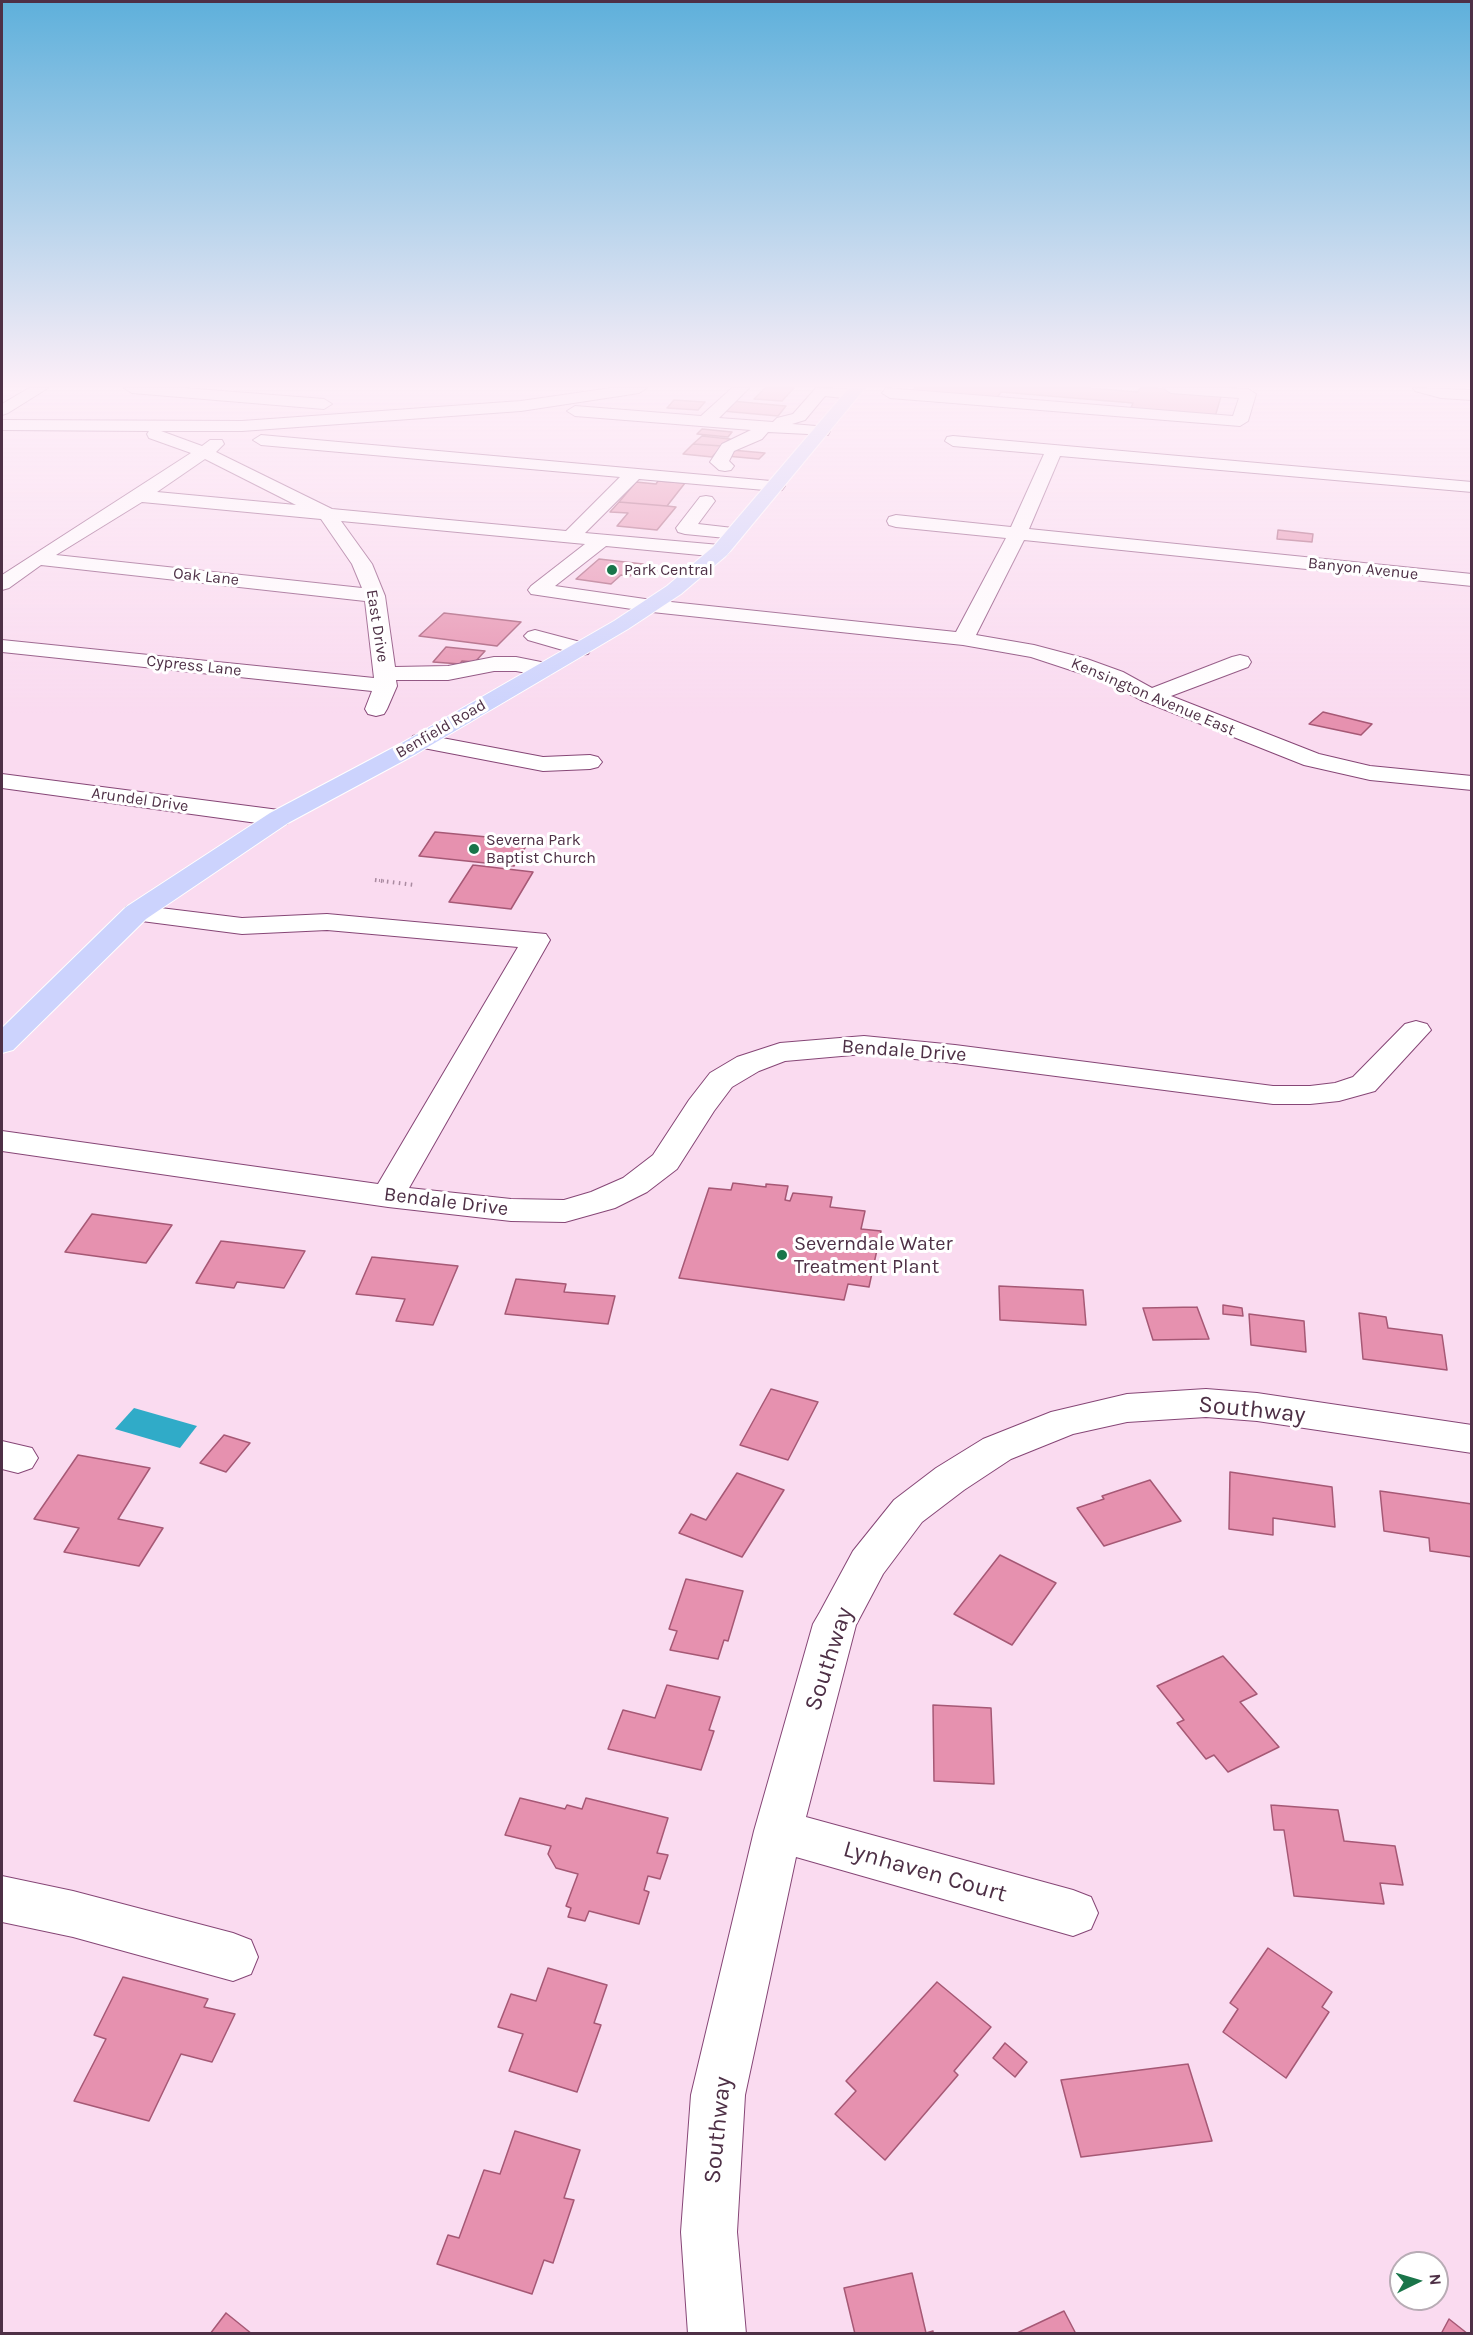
<!DOCTYPE html>
<style>
body{margin:0}
#map{position:relative;width:1473px;height:2335px;overflow:hidden;background:#fadbf0;font-family:Karla,sans-serif}
canvas{display:block}
.frame{position:absolute;inset:0;border:3px solid #4e3046;pointer-events:none}
.north{position:absolute;left:1389px;top:2251px;width:60px;height:60px;box-sizing:border-box;background:#fff;border:2px solid #b8acb5;border-radius:50%;rotate:85deg;font-size:16px;font-weight:700;line-height:24px;text-align:center;color:#4e3046}
.north::after{content:'';display:block;margin:auto;width:21px;height:27px;background:#1a754a;clip-path:polygon(50% 0,100% 100%,50% 72%,0 100%)}
</style>
<div id="map">
<canvas width="1473" height="2335"></canvas>
<div class="frame"></div>
<div class="north">N</div>
</div>
<script>
const c = document.querySelector('canvas').getContext('2d');
c.lineJoin = 'round';
function fill(path, color) { c.fillStyle = color; c.fill(path, 'evenodd'); }
const poly = rows => new Path2D(rows.map(r => 'M' + r).join(''));
function stroke(path, color, width, dash) { c.strokeStyle = color; c.lineWidth = width; c.lineCap = dash ? 'butt' : 'round'; c.setLineDash(dash || []); c.stroke(path); }
function write(font, color, halo, rows, align = 'center') {
  c.font = font + ' Karla,sans-serif'; c.lineWidth = 6; c.setLineDash([]); c.textBaseline = 'middle'; c.strokeStyle = halo; c.fillStyle = color; for (const [text, x, y, turn = 0] of rows) {
    c.save(); c.translate(x, y); c.rotate((+turn || 0) * Math.PI / 180); c.textAlign = isNaN(turn) ? turn : align; if (halo) c.strokeText(text, 0, 0); c.fillText(text, 0, 0); c.restore();
  }
}
fill(poly([
 [134,1408,197,1426,180,1448,115,1429]
]), '#30abc8');
const building = poly([
 [765,388,794,388,782,401,754,399,765,388],
 [915,388,1088,388,1138,392,1140,388,1155,388,1222,393,1215,417,1130,410,1133,403,1001,392,996,399,912,392,915,388],
 [674,400,705,402,698,410,667,408,674,400],
 [731,401,786,406,778,416,722,411,731,401],
 [702,429,732,432,728,437,697,434,702,429],
 [702,436,730,439,722,446,693,444,702,436],
 [693,444,722,446,712,457,683,454,693,444],
 [732,450,765,453,759,459,726,456,732,450],
 [658,481,685,483,667,506,619,502,636,482,656,484,658,481],
 [619,502,667,506,676,507,657,530,617,526,628,513,610,512,619,502],
 [1278,530,1313,534,1312,542,1277,539,1278,530],
 [599,559,643,564,630,576,621,575,611,584,576,579,599,559],
 [444,613,521,622,497,646,419,636,444,613],
 [446,647,485,651,475,662,462,661,460,664,433,662,446,647],
 [1323,712,1372,724,1361,735,1309,724,1323,712],
 [435,832,529,841,514,866,419,856,435,832],
 [473,865,533,872,511,909,449,902,473,865],
 [733,1183,766,1187,766,1184,788,1186,785,1200,790,1201,793,1193,832,1197,830,1207,865,1211,861,1229,881,1231,869,1287,848,1284,844,1300,679,1278,709,1188,731,1190,733,1183],
 [92,1214,172,1225,146,1263,65,1252,92,1214],
 [221,1241,305,1251,284,1288,237,1282,234,1288,196,1283,221,1241],
 [372,1257,458,1266,433,1325,396,1321,405,1299,356,1294,372,1257],
 [516,1279,566,1284,564,1292,615,1296,608,1324,505,1314,516,1279],
 [999,1286,1083,1290,1086,1325,1000,1320,999,1286],
 [1223,1305,1242,1308,1243,1316,1223,1314,1223,1305],
 [1197,1307,1209,1339,1153,1340,1143,1308,1197,1307],
 [1359,1313,1386,1317,1388,1328,1442,1335,1447,1370,1363,1359,1359,1313],
 [1249,1314,1304,1321,1306,1352,1251,1345,1249,1314],
 [771,1389,818,1402,788,1460,740,1445,771,1389],
 [224,1435,250,1443,226,1472,200,1463,224,1435],
 [78,1455,150,1468,118,1519,163,1528,139,1566,64,1552,79,1528,34,1519,78,1455],
 [1230,1472,1332,1487,1335,1527,1273,1518,1273,1535,1229,1529,1230,1472],
 [737,1473,784,1490,742,1557,679,1533,691,1514,706,1520,737,1473],
 [1150,1480,1181,1521,1104,1546,1077,1508,1104,1499,1102,1496,1150,1480],
 [1380,1491,1472,1504,1472,1557,1430,1551,1429,1538,1384,1531,1380,1491],
 [1000,1555,1056,1583,1012,1645,954,1614,1000,1555],
 [686,1579,743,1591,728,1641,724,1640,718,1659,670,1650,677,1631,669,1629,686,1579],
 [1223,1656,1257,1694,1240,1702,1279,1747,1228,1772,1214,1755,1206,1759,1177,1723,1184,1720,1157,1686,1223,1656],
 [667,1685,720,1697,709,1730,714,1731,701,1770,608,1749,623,1710,655,1718,667,1685],
 [933,1705,991,1708,994,1784,934,1781,933,1705],
 [520,1798,565,1809,567,1805,582,1809,586,1798,668,1818,657,1853,668,1855,660,1879,648,1876,644,1890,649,1892,639,1924,589,1911,585,1921,568,1917,571,1908,566,1906,578,1874,556,1868,548,1854,551,1846,505,1835,520,1798],
 [1271,1805,1338,1810,1344,1841,1395,1846,1403,1885,1380,1883,1384,1904,1294,1896,1284,1830,1274,1830,1271,1805],
 [1268,1948,1332,1992,1322,2007,1329,2012,1286,2078,1223,2032,1238,2009,1230,2003,1268,1948],
 [548,1968,607,1985,594,2023,601,2025,577,2092,509,2071,523,2034,498,2027,511,1994,536,2001,548,1968],
 [123,1977,208,1999,204,2007,235,2014,212,2062,181,2054,149,2121,74,2101,106,2039,94,2035,123,1977],
 [937,1982,991,2027,954,2071,958,2075,885,2160,835,2114,856,2091,846,2081,937,1982],
 [1005,2043,1027,2062,1015,2077,993,2058,1005,2043],
 [1188,2064,1212,2141,1081,2157,1061,2080,1188,2064],
 [515,2131,580,2150,564,2198,574,2200,553,2263,544,2260,532,2294,437,2264,448,2235,459,2238,484,2170,500,2174,515,2131],
 [912,2273,926,2333,933,2331,933,2334,855,2334,844,2288,912,2273],
 [1064,2311,1076,2334,1015,2334,1064,2311],
 [226,2313,252,2334,210,2334,226,2313],
 [1449,2319,1468,2334,1441,2334,1449,2319]
]);
fill(building, '#e691af');
stroke(building, '#a65875', 1.5);
const minor = poly([
 [29,388,48,388,8,413,2,415,2,404,29,388],
 [124,388,184,388,324,399,332,404,324,409,132,393,124,388],
 [611,388,647,388,639,393,521,411,242,431,161,431,202,446,210,440,222,440,224,444,216,452,332,509,566,531,620,477,261,445,253,440,261,435,782,482,785,486,782,490,776,491,639,479,585,533,720,545,727,547,730,551,727,555,720,557,606,546,555,586,652,600,956,632,1006,538,896,527,889,525,887,521,889,517,896,515,1011,527,1044,454,953,446,945,441,947,437,953,436,1472,482,1472,492,1060,456,1029,529,1472,574,1472,586,1024,540,976,635,1034,645,1087,659,1123,672,1152,688,1232,657,1240,655,1248,657,1251,662,1248,667,1171,696,1319,754,1370,766,1472,776,1472,790,1370,780,1304,765,1143,701,1107,682,1031,657,963,645,652,612,531,594,528,590,531,586,585,544,341,521,372,564,385,596,395,667,448,666,494,657,516,657,551,664,554,669,551,674,543,676,516,671,494,671,448,680,396,680,397,686,387,709,384,714,376,716,368,714,365,709,372,691,2,652,2,640,374,678,365,601,41,565,9,588,2,590,2,575,191,453,149,438,147,434,149,431,2,430,2,420,242,421,521,401,611,388],
 [205,459,296,505,157,492,205,459],
 [142,502,321,519,352,564,362,588,56,555,142,502],
 [732,388,749,388,719,418,773,422,777,418,793,414,816,388,852,389,860,394,852,399,825,396,805,420,792,424,828,427,830,431,828,435,768,432,762,439,734,451,729,461,734,466,731,470,725,471,719,470,710,462,722,444,751,430,575,416,567,411,575,406,701,416,732,388],
 [886,388,1233,416,1239,398,1171,393,1163,388,1227,388,1248,389,1256,394,1248,421,1240,426,890,398,882,393,886,388],
 [1413,388,1472,390,1472,400,1441,398,1415,391,1413,388],
 [706,496,712,497,715,501,698,524,733,528,735,532,733,536,726,538,685,534,678,532,676,528,700,497,706,496],
 [535,630,588,644,591,649,588,654,580,655,528,640,524,636,528,632,535,630],
 [421,734,543,757,590,755,598,757,602,762,598,767,590,769,543,771,413,746,409,741,413,736,421,734],
 [2,774,279,810,288,813,292,818,288,823,279,826,2,788,2,774],
 [136,905,242,918,327,914,546,934,550,940,409,1188,511,1199,564,1200,591,1192,623,1178,653,1155,689,1100,710,1073,737,1057,780,1043,864,1036,955,1045,1273,1086,1310,1086,1335,1083,1353,1077,1405,1024,1416,1021,1427,1024,1431,1030,1375,1091,1339,1101,1310,1104,1273,1104,955,1063,864,1054,785,1061,759,1071,732,1087,714,1111,677,1169,647,1192,615,1208,565,1222,511,1221,388,1207,2,1151,2,1131,378,1184,518,947,327,930,242,934,126,919,122,913,126,907,136,905],
 [1206,1389,1257,1393,1472,1425,1472,1453,1257,1421,1206,1417,1127,1422,1073,1434,1011,1459,964,1490,922,1522,883,1574,856,1625,806,1817,1073,1890,1091,1897,1098,1913,1091,1929,1073,1936,796,1857,745,2095,737,2232,746,2334,688,2334,681,2232,691,2095,754,1831,813,1624,820,1612,853,1551,894,1500,936,1468,983,1439,1051,1412,1127,1394,1206,1389],
 [2,1441,32,1448,38,1458,32,1468,18,1473,2,1469,2,1441],
 [2,1876,73,1891,233,1933,251,1940,258,1957,251,1974,233,1981,73,1937,2,1922,2,1876]
]);
const major = poly([
 [849,388,865,388,727,555,681,594,628,629,416,754,288,823,146,919,13,1050,2,1053,2,1028,126,907,270,813,400,744,614,621,667,586,713,547,849,388]
]);
stroke(minor, '#864676', 2);
stroke(major, '#fff', 2);
stroke(poly([
 [375,880,384,881]
]), '#aa8ba1', 3, [1, 3]);
stroke(poly([
 [375,880,414,885]
]), '#aa8ba1', 4, [1.5, 4.5]);
fill(minor, '#fff');
fill(major, '#ccd3fd');
const sky = c.createLinearGradient(0, 0, 0, 715);
sky.addColorStop(0, '#5eb0db');
sky.addColorStop(0.54, '#fdeff8');
sky.addColorStop(1, '#fdeff800');
c.fillStyle = sky;
c.fillRect(0, 0, 1473, 715);
for (const [x, y, r, color] of [
 [612,570,6,"#1a754a"],
 [474,849,6,"#1a754a"],
 [782,1255,6,"#1a754a"]
]) { const dot = new Path2D(); dot.arc(x, y, r, 0, 2 * Math.PI); c.fillStyle = color; c.fill(dot); stroke(dot, '#fff', 2); }
write('16px', '#4e3046', '#fff', [
 ["Banyon Avenue",1363,569,6],
 ["Oak Lane",206,577,6],
 ["East Drive",377,626,81],
 ["Cypress Lane",194,666,6],
 ["Kensington Avenue East",1153,697,23],
 ["Benfield Road",441,729,-30],
 ["Arundel Drive",140,800,8]
]);
write('16px', '#4e3046', '#fff', [
 ["Park Central",624,570],
 ["Severna Park",486,840],
 ["Baptist Church",486,858]
], 'left');
write('20px', '#4e3046', '#fff', [
 ["Bendale Drive",904,1051,4],
 ["Bendale Drive",446,1202,7]
]);
write('20px', '#4e3046', '#fff', [
 ["Severndale Water",794,1244],
 ["Treatment Plant",794,1267]
], 'left');
write('24px', '#4e3046', '#fff', [
 ["Southway",1252,1410,6],
 ["Southway",829,1659,-72],
 ["Lynhaven Court",925,1872,16],
 ["Southway",718,2130,-84]
]);
</script>
